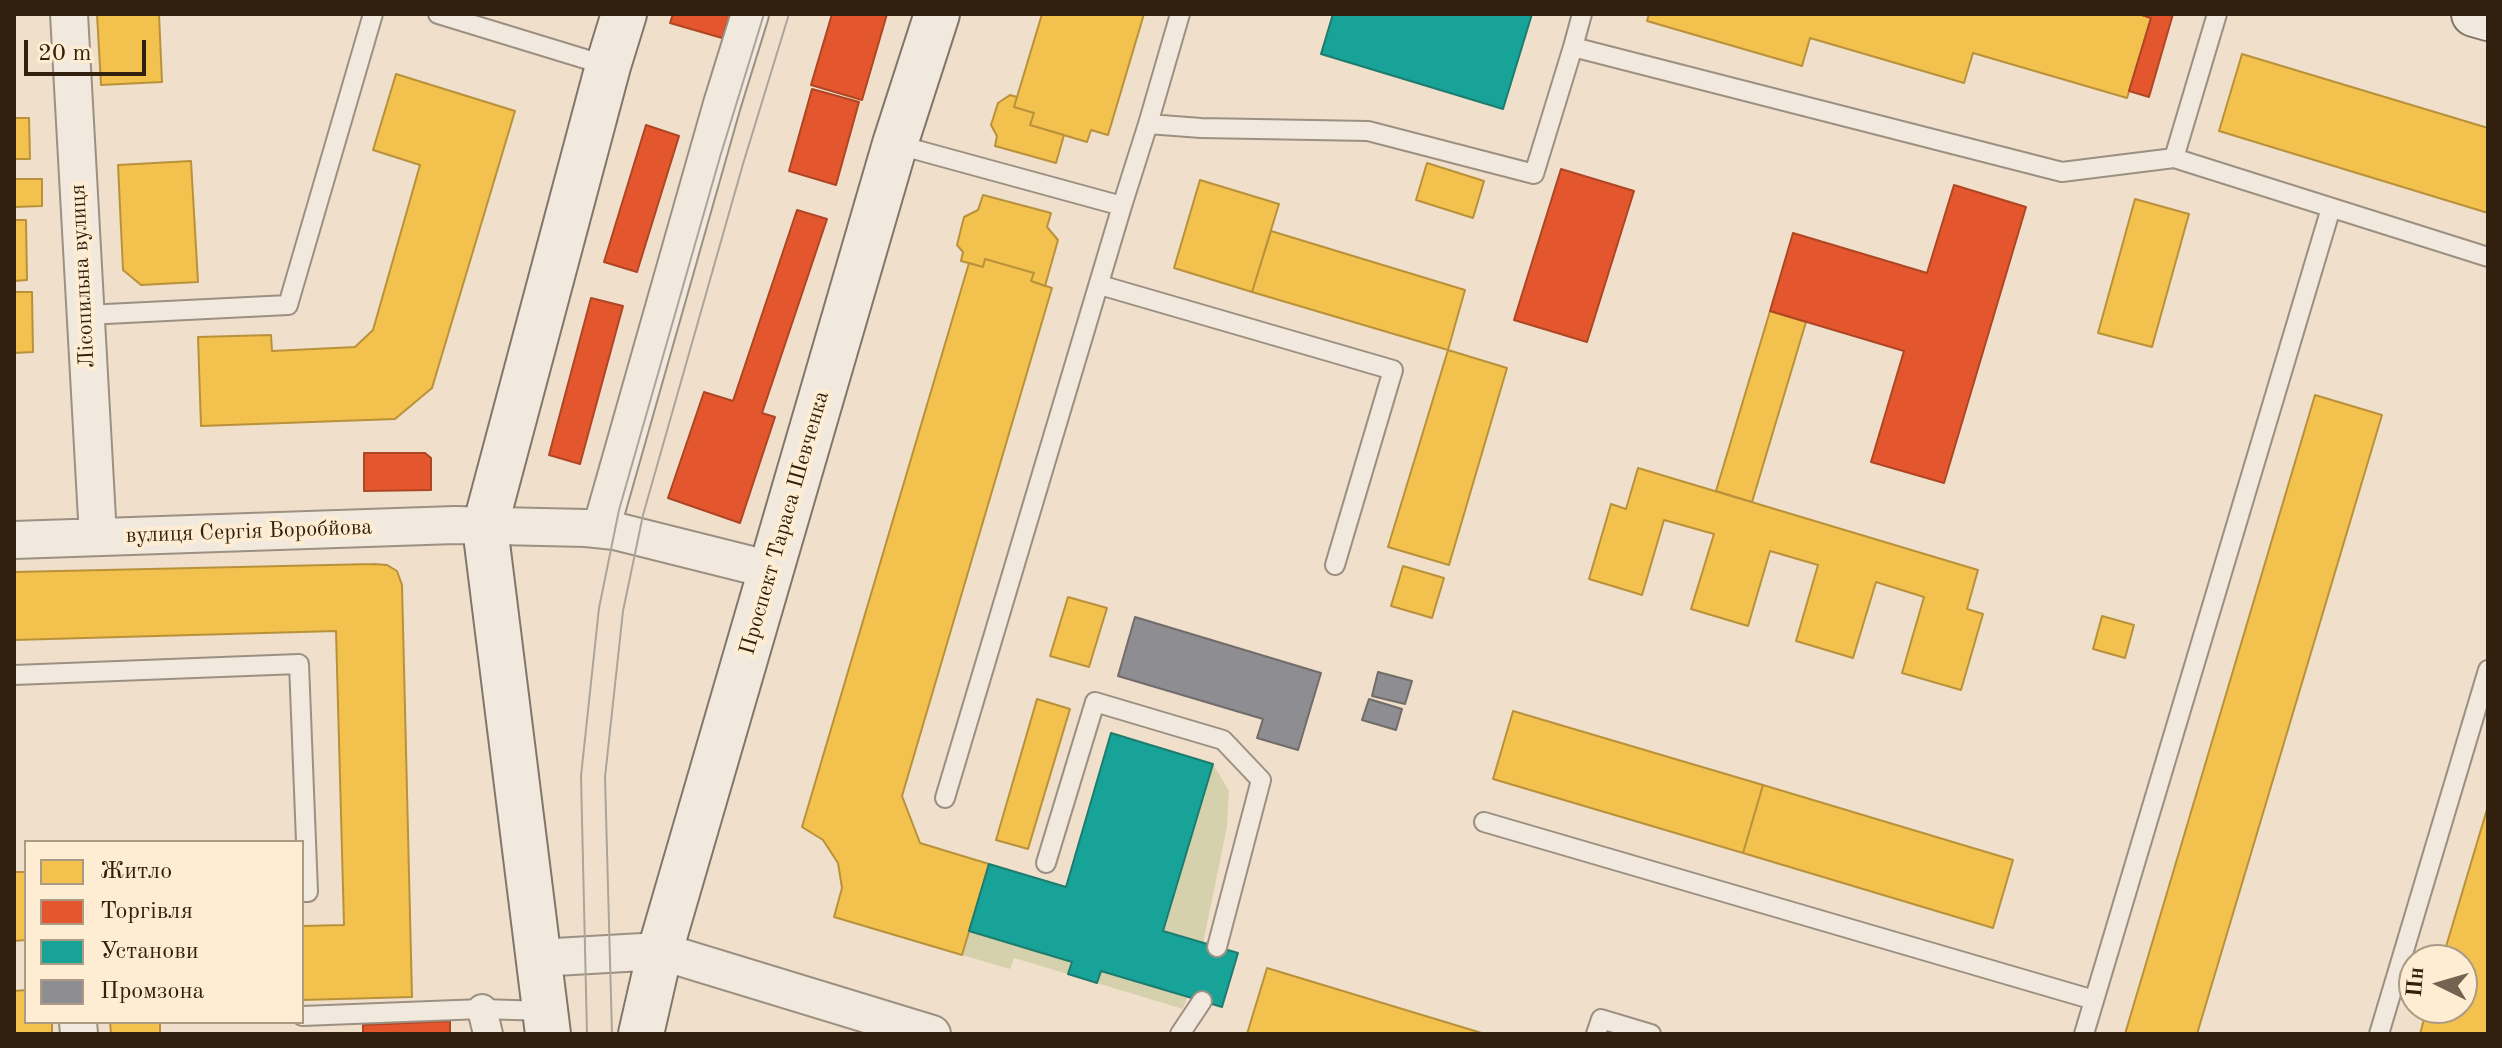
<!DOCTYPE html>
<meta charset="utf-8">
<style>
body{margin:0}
#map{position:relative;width:2502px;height:1048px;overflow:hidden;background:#f0e0cb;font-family:"Old Standard TT",serif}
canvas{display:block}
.frame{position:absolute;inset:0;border:16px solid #30200d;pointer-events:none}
.legend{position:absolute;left:24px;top:840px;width:280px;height:184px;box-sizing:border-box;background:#ffedd3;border:2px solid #ac9b84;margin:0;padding:10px 14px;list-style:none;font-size:24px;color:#30200d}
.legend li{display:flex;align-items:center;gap:16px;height:40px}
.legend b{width:40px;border:2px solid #ac9b84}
.north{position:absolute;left:2398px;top:944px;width:80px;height:80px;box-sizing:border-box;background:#ffedd3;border:2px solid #ac9b84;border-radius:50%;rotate:275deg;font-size:22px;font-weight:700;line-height:32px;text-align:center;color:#30200d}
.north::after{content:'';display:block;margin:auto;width:28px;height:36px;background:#736350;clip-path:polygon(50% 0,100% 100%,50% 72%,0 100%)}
.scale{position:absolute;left:24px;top:40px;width:122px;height:36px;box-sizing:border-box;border:4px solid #30200d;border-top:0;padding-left:10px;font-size:24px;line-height:28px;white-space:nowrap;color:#30200d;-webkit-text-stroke:6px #ffedd3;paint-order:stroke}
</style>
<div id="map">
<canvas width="2502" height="1048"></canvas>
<div class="frame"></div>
<ul class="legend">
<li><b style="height:22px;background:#f2c14e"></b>Житло</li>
<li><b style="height:22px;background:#e4572e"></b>Торгівля</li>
<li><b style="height:22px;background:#17a398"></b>Установи</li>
<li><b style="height:22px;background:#8d8d92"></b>Промзона</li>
</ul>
<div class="north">Пн</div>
<div class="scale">20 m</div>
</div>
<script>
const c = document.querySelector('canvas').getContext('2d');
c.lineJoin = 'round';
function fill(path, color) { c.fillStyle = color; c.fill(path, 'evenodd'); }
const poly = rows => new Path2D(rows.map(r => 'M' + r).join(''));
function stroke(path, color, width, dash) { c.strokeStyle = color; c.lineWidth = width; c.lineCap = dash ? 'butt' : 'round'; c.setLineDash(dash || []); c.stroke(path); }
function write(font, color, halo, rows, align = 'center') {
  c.font = font + ' "Old Standard TT",serif'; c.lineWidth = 8; c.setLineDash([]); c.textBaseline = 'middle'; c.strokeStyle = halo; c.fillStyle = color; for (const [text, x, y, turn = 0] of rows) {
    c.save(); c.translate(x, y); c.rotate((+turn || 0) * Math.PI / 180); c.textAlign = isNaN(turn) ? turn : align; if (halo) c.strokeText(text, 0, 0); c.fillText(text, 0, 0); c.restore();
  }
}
fill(poly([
 [1213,764,1229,791,1228,806,1227,827,1203,943,1163,931],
 [969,931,1072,962,1068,974,1014,958,1010,969,962,955],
 [1101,971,1187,997,1183,1009,1097,983]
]), '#d5d1ac');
const homes = poly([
 [97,14,159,14,162,82,101,85,97,14],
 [1042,14,1144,14,1108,135,1091,130,1087,142,1030,125,1034,113,1014,107,1042,14],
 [1649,14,2139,14,2151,18,2127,98,1973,53,1964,83,1810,38,1802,66,1647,21,1649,14],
 [2242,54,2488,128,2488,213,2219,131,2242,54],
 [396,74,515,111,432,388,395,419,201,426,198,337,271,335,272,351,355,347,373,330,420,165,373,150,396,74],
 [1010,95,1017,97,1014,107,1034,113,1030,125,1064,135,1056,163,995,146,997,136,991,125,998,103,1010,95],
 [14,118,29,118,30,159,14,159,14,118],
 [191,161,198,282,141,285,123,270,118,165,191,161],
 [1427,163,1484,181,1473,218,1416,200,1427,163],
 [14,179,42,179,42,206,14,207,14,179],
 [1200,180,1279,204,1252,292,1174,268,1200,180],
 [983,195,1051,213,1047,227,1058,240,1045,286,1031,281,1034,273,985,259,983,267,961,261,963,252,957,245,964,217,978,210,983,195],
 [2135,199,2189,214,2152,347,2098,333,2135,199],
 [14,220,26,220,27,280,14,281,14,220],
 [1271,231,1465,290,1448,350,1252,292,1271,231],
 [985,259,1034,273,1031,281,1052,288,902,796,920,843,989,864,962,955,834,917,842,888,838,863,823,840,802,827,969,263,983,267,985,259],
 [14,292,32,292,33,352,14,353,14,292],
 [1770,311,1806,322,1752,502,1716,491,1770,311],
 [1448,350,1507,368,1449,565,1388,547,1448,350],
 [2315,395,2382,415,2197,1034,2125,1034,2315,395],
 [1638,468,1978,570,1967,609,1983,614,1961,690,1902,673,1924,597,1876,582,1853,658,1796,641,1818,565,1770,551,1748,626,1691,609,1714,534,1664,520,1642,595,1589,579,1611,504,1626,509,1638,468],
 [373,564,387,565,397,571,402,585,412,997,302,1000,302,926,344,925,336,631,14,640,14,572,373,564],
 [1403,566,1444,578,1432,618,1391,606,1403,566],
 [1068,597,1107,608,1089,667,1050,656,1068,597],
 [2102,616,2134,625,2125,658,2093,649,2102,616],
 [1037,699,1070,709,1028,849,996,840,1037,699],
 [1513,711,1763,785,1743,853,1493,779,1513,711],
 [1763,785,2013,860,1993,928,1743,853,1763,785],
 [2488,806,2488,1034,2420,1034,2427,1008,2462,1008,2462,960,2442,960,2488,806],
 [14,872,26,872,26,940,14,941,14,872],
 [1267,968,1485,1034,1247,1034,1267,968],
 [26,990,26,1022,52,1022,52,1034,14,1034,14,991,26,990],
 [110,1022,160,1022,160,1034,111,1034,110,1022]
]);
fill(homes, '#f2c14e');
stroke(homes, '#b8913a', 2);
const shops = poly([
 [673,14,730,14,722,38,670,23,673,14],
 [832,14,887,14,862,100,811,85,832,14],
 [2139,14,2173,14,2149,97,2129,91,2151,18,2139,14],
 [812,89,859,102,836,185,789,171,812,89],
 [646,125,679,136,637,272,604,262,646,125],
 [1561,169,1634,191,1587,342,1514,320,1561,169],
 [1954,185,2026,207,1944,483,1871,462,1904,351,1770,311,1793,233,1927,273,1954,185],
 [797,210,827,219,762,413,775,417,740,523,668,498,704,392,733,401,797,210],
 [591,298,623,306,580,464,549,455,591,298],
 [364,453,425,453,431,458,431,490,364,491,364,453],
 [450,1021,450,1034,363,1034,363,1025,450,1021]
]);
fill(shops, '#e4572e');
stroke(shops, '#ae4624', 2);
const public = poly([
 [1333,14,1532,14,1503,109,1321,54,1333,14],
 [1111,733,1213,764,1163,931,1238,953,1222,1007,1101,971,1097,983,1068,974,1072,962,969,931,989,864,1066,887,1111,733]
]);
fill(public, '#17a398');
stroke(public, '#1e7c6e', 2);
const industry = poly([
 [1135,617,1321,673,1298,750,1257,738,1263,719,1118,676,1135,617],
 [1378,672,1412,681,1405,704,1372,696,1378,672],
 [1369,699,1402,709,1396,730,1362,720,1369,699]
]);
fill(industry, '#8d8d92');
stroke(industry, '#716c6a', 2);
const service = poly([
 [438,14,608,66],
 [1582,14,1573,47,2062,172,2174,158,2488,257],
 [1148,124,1180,14],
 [895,144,1122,206,1148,124,1201,128,1368,131,1534,174,1573,47],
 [2174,158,2217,14],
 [1100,285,1393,370,1335,565],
 [86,315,288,305,373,14],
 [14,675,299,664,308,892,302,892],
 [945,798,1122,206],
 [1484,822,2094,1000],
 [1046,863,1095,702,1223,740,1261,780,1217,947],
 [302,1016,482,1009,545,1011],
 [1180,1034,1202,1001],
 [1596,1034,1601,1019,1651,1034],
 [2084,1034,2331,208],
 [2379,1034,2488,670]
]);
const pedestrian = poly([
 [482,1009,488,1034]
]);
const minor = poly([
 [69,14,98,537],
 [601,529,722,104,750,14],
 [14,540,455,525,586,528,615,531,771,570],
 [538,958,660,951,932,1034],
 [78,1022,79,1034]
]);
const secondary = poly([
 [2474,14,2488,18],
 [548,1034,485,527,608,66,624,14],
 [641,1034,660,951,895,144,937,14]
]);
stroke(service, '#9b9082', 22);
stroke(pedestrian, '#9b9082', 32);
stroke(minor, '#9b9082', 40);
stroke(secondary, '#807669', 48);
stroke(service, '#f1e8de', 18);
stroke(pedestrian, '#f1e8de', 28);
stroke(minor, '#f1e8de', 36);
stroke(secondary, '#f1e8de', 44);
stroke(poly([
 [587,1034,581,776,599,608,619,510,720,157,764,14],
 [612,1034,605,777,623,611,643,515,743,164,789,14]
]), '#aba49a', 2);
write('22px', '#30200d', '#ffedd3', [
 ["Лісопильна вулиця",83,276,-93],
 ["Проспект Тараса Шевченка",785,523,-74],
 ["вулиця Сергія Воробйова",249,532,-2]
]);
</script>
